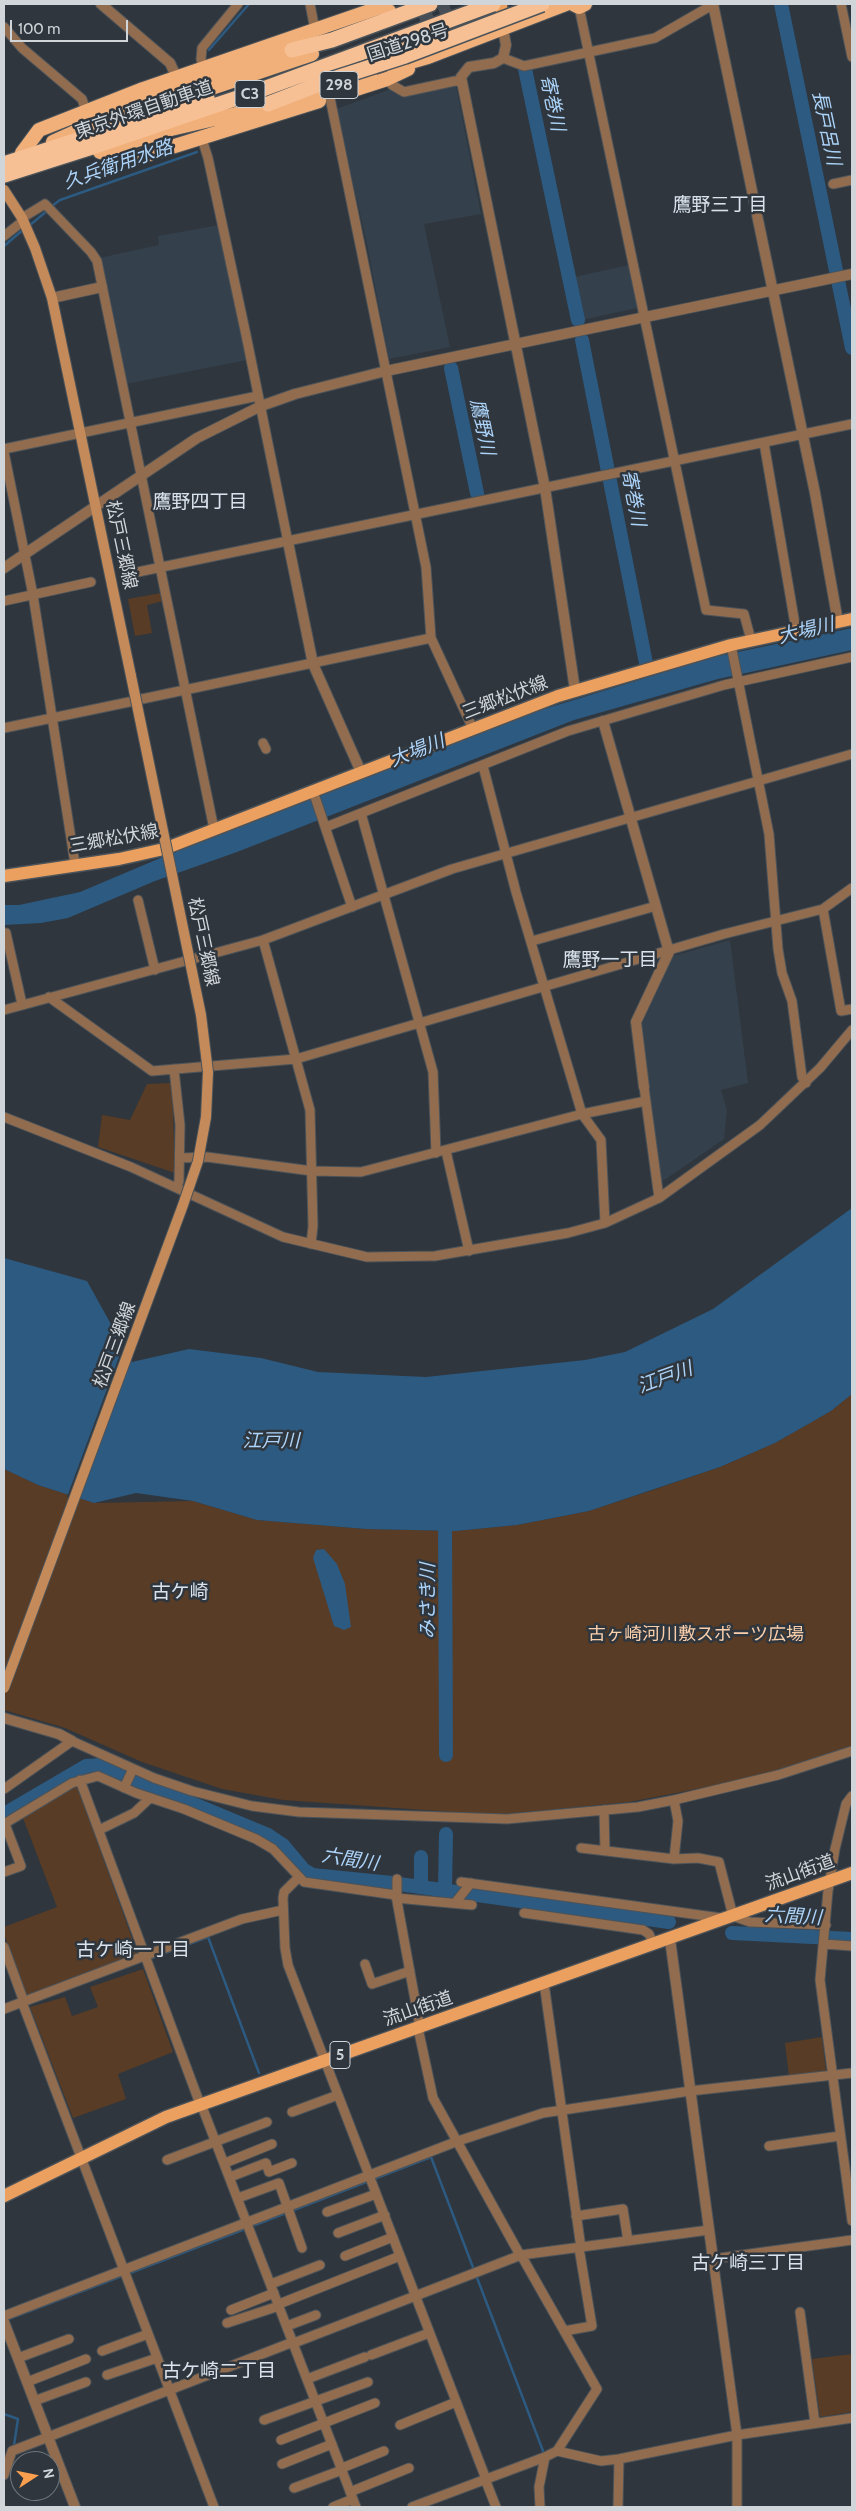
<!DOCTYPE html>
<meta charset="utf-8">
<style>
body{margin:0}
#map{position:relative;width:856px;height:2511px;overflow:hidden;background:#2f363d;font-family:Cabin,sans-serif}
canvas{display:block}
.frame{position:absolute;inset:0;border:5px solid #d0d5da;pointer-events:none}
.north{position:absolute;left:10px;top:2451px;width:50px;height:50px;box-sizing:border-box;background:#2f363d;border:1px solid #6f767c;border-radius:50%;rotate:79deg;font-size:14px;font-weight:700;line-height:20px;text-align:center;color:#d0d5da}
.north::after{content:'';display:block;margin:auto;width:18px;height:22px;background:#fa9f4e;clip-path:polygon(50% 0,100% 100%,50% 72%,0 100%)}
.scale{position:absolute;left:10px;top:20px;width:118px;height:22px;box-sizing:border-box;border:2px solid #d0d5da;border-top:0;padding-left:6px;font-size:15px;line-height:18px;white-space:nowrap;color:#d0d5da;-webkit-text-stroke:4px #2f363d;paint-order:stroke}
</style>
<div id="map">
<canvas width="856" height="2511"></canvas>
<div class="frame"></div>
<div class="north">N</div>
<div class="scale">100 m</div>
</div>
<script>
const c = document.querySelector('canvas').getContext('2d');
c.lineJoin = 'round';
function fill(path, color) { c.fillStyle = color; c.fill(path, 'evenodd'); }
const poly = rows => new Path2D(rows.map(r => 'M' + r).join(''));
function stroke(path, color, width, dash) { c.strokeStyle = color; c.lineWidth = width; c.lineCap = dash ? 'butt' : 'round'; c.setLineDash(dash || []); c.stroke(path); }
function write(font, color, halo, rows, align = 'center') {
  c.font = font + ' Cabin,"Noto Sans JP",sans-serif'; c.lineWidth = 5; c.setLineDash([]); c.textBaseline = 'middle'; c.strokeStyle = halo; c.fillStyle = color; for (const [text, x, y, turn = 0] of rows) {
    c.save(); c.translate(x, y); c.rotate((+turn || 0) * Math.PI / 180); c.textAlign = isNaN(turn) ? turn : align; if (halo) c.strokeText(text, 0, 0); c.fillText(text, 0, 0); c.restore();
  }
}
fill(poly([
 [456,86,481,214,424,224,450,347,389,359,367,244,336,109,391,89,401,96],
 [219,225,247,360,125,384,99,258,159,245,158,236],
 [629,265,637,308,582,320,574,277],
 [730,940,748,1083,721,1090,727,1111,724,1139,660,1183,641,1026,673,956]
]), '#34404c');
fill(poly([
 [161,593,163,601,147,605,152,633,135,636,128,599],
 [172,1083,175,1173,98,1147,102,1115,130,1120,147,1084],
 [852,1394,852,1747,839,1752,739,1781,629,1802,495,1815,283,1800,222,1789,142,1762,65,1728,4,1710,4,1469,38,1485,94,1503,193,1501,257,1520,366,1529,456,1531,517,1525,589,1511,650,1491,720,1467,775,1443,831,1411],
 [77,1786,138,1955,26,1996,4,1934,4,1927,57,1907,23,1818],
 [143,1969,173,2052,118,2074,126,2099,73,2118,30,2007,65,1997,72,2016,98,2007,90,1987],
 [822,2037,826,2072,789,2076,785,2043],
 [852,2354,852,2412,820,2417,812,2359]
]), '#583c25');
fill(poly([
 [852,628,852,650,718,679,574,720,237,852,155,881,68,918,41,923,4,925,4,905,19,905,80,892,191,845,528,714,714,657],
 [852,1208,852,1394,831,1411,775,1443,720,1467,589,1511,517,1525,456,1531,366,1529,257,1520,193,1501,136,1493,94,1503,38,1485,4,1469,4,1258,87,1281,132,1362,189,1349,261,1358,318,1372,426,1377,585,1360,625,1352,713,1309],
 [324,1549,337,1564,345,1584,351,1627,344,1630,334,1626,313,1558,316,1550]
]), '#2d5a81');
fill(poly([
 [124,1343,131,1356,78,1501,67,1497]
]), '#2f363d');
stroke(poly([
 [209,50,249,4],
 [52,206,60,200,197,152],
 [29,226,48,210],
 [4,246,24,229],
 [152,1958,208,1937,259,2073],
 [374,2179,431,2157,474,2270],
 [255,2225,369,2181],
 [130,2273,245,2229],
 [476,2275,543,2451],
 [6,2320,122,2276],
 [4,2414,18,2419,14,2445]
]), '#2d5a81', 2.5);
stroke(poly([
 [781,4,852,348],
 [525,69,578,320],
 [582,340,646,663],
 [451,368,477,493],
 [445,1514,446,1755],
 [4,1814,86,1766,100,1765,268,1835,283,1845,304,1870,313,1875,392,1883,669,1922],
 [421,1887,421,1857],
 [445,1890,446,1834],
 [732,1933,852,1939]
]), '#2d5a81', 14);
stroke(poly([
 [418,15,449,4],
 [337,71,514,4]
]), '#474e55', 14, [14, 7]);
const minor = poly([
 [310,4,315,30],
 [841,4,852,57],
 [579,7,706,610,744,614,751,640],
 [4,27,22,48,82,99,86,111],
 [503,58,524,66,655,38,714,4],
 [203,66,201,59,202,48,238,4],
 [387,79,392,85,404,92,455,81,462,82],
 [330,98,426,567,431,638,473,729],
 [201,136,208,158,246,335,288,542],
 [833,184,852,180],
 [22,218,45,204,91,252,97,261,214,829],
 [4,236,23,221],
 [764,443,796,630],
 [4,449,258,396],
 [4,452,33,595,75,864],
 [133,573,852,424],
 [4,601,91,582],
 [731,645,769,834,778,949,782,973,792,1001,802,1077,806,1083],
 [142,699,431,638],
 [4,728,129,702],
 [263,743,266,749],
 [483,766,516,892,582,1114,601,1140,605,1223],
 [313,791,352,907],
 [361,813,433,1072,436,1153],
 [326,827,568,731,724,685,852,657],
 [138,900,155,970],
 [823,909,841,1011,852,1009],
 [4,933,6,933,22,1004],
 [263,940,310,1110,313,1226,311,1244],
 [532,941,656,906],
 [49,997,152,1071,296,1059,724,934,823,909,852,888],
 [4,1010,263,940,452,869,852,754],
 [174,1069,180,1125,179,1181,177,1187],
 [644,1087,659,1198],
 [4,1117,131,1167,283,1237,367,1257,435,1256,568,1233,605,1223,659,1198,760,1125,820,1068,852,1030],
 [446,1151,469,1251],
 [180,1158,207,1157,312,1171,361,1172,582,1114,646,1101],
 [80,1780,200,2104],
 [124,1788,133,1769],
 [4,1789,72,1741,154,1778,192,1791,252,1806,299,1812,507,1819,638,1807,674,1800,778,1775,852,1751],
 [852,1796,846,1804,835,1849,828,1891,820,1980,852,2221],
 [674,1800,678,1821,674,1859,698,1858,719,1862,733,1916,750,1922,826,1925],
 [604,1810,605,1851],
 [4,1824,72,1783,98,1776,136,1793,184,1809,256,1839,273,1849,304,1882,396,1895],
 [99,1830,134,1813,150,1798],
 [581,1848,674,1859],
 [4,1872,21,1866,5,1824],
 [298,1878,284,1892,283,1898,285,1948,288,1965,486,2479],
 [397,1879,397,1901,420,2027],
 [461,1882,721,1918],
 [396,1898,472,1905],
 [455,1903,471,1883],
 [524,1913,643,1930,649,1934,654,1945],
 [824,1944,852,1946],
 [4,1947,24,2002],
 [365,1964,372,1984,410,1971],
 [544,1983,581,2248],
 [22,2002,214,2507],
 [4,2009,242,1919,283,1910],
 [418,2028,433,2098,520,2255],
 [201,2104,356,2507],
 [292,2112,338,2095],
 [769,2146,840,2136],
 [167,2160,267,2122],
 [225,2163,272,2144],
 [230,2177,266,2163,269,2172,292,2163],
 [238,2198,279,2183,302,2248],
 [327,2212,376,2194],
 [576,2216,623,2209,628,2241],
 [338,2233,385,2215],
 [521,2255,597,2389,557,2451],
 [345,2256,393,2237],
 [271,2284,320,2265],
 [279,2304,400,2256],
 [231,2310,274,2293],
 [800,2312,815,2423],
 [4,2316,458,2141,543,2113,690,2091,852,2073],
 [227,2323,279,2306],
 [287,2326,316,2315],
 [564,2331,592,2326,579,2248],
 [294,2343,521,2255,709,2230],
 [102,2351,148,2334],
 [371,2355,429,2333],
 [18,2358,69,2339],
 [107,2375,157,2358],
 [307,2379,365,2357],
 [27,2382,86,2359],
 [34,2401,86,2382],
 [264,2420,368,2382],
 [400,2425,456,2402],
 [281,2440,375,2403],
 [282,2464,332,2444],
 [342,2468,384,2451],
 [4,2475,12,2451,293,2342],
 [485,2479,496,2507],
 [294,2488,342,2470],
 [350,2492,409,2468],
 [333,2507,353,2499],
 [412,2507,545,2457],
 [540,2507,539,2487,545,2457,557,2451,601,2461,619,2459,737,2435,852,2418],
 [618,2507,619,2459],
 [737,2507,737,2435,713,2259,852,2240]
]);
const tertiary = poly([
 [101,4,170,63,176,76],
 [713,4,815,493,838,622],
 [503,29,506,45,503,58,494,63,469,67,461,77,545,488,575,690],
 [52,298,102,287],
 [288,542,313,664,361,772],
 [4,568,197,438,261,406,295,394,386,371,852,274],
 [603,721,669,952,636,1022,644,1087],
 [4,1718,59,1734,72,1741],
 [670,1939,713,2259],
 [4,2322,75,2507]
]);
const secondary = poly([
 [4,190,22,218,35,248,52,298,131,676]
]);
const primary = poly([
 [501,4,503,26],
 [4,876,119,859,164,849,558,696,731,645,852,619],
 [4,2196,166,2117,852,1873]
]);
const trunk = poly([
 [573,4,579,7,585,4],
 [393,67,428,57,566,4],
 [356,89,387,79,408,69],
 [303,97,370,75],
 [158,106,312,54],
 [171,129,236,114,279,101],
 [53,142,144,101,303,45],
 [115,147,180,126],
 [100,152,133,159,319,101],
 [22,153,39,130,143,89,378,8,382,7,389,11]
]);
const motorway = poly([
 [292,50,332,40,430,4],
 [268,104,327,81],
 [4,164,207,98],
 [4,175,92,147,255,92,493,4]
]);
stroke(minor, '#4c5359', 11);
stroke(tertiary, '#4c5359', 12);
stroke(secondary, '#4c5359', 12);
stroke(primary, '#4c5359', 15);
stroke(trunk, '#4c5359', 16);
stroke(motorway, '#4c5359', 18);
stroke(minor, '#916c4e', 9);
stroke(tertiary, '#916c4e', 10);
stroke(secondary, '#c48a59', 10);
stroke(primary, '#eca060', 12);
stroke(trunk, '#f1b07a', 14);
stroke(motorway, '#f6c094', 15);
const secondaryBridge = poly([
 [4,1688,183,1205,198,1161,206,1117,208,1072,201,1015,131,676]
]);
const motorwayBridge = poly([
 [327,81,405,56,542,4]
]);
stroke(secondaryBridge, '#4c5359', 12, []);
stroke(motorwayBridge, '#4c5359', 18, []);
stroke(secondaryBridge, '#c48a59', 10);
stroke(motorwayBridge, '#f6c094', 15);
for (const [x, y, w] of [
 [339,85,38],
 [250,94,30],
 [340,2055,20]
]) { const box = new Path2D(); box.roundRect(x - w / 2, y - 13.5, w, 27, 4); c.fillStyle = '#2f363d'; c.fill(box); stroke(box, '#d0d5da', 1); }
write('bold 16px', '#d0d5da', null, [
 ["298",339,85],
 ["C3",250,94],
 ["5",340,2055]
]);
write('18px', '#d0d5da', '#2f363d', [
 ["国道298号",408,43,-18],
 ["東京外環自動車道",144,110,-19],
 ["松戸三郷線",121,545,78],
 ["三郷松伏線",505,698,-21],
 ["三郷松伏線",114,839,-10],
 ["松戸三郷線",203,942,78],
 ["松戸三郷線",115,1345,-70],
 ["流山街道",800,1873,-20],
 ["流山街道",418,2009,-19]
]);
write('18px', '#f9ceab', '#2f363d', [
 ["古ヶ崎河川敷スポーツ広場",696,1635]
]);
write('italic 19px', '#acd3f9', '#2f363d', [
 ["寄巻川",552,103,78],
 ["長戸呂川",826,128,78],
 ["久兵衛用水路",118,165,-19],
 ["鷹野川",482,427,78],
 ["寄巻川",633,498,79],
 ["大場川",806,631,-14],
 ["大場川",417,751,-22],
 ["江戸川",665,1378,-20],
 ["江戸川",271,1441],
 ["みさき川",428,1601,-90],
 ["六間川",350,1860,9],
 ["六間川",793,1917,3]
]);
write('19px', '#dae3ed', '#2f363d', [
 ["鷹野三丁目",720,205],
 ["鷹野四丁目",200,502],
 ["鷹野一丁目",610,960],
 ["古ケ崎",180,1592],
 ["古ケ崎一丁目",133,1950],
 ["古ケ崎三丁目",748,2263],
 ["古ケ崎二丁目",219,2371]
]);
</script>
